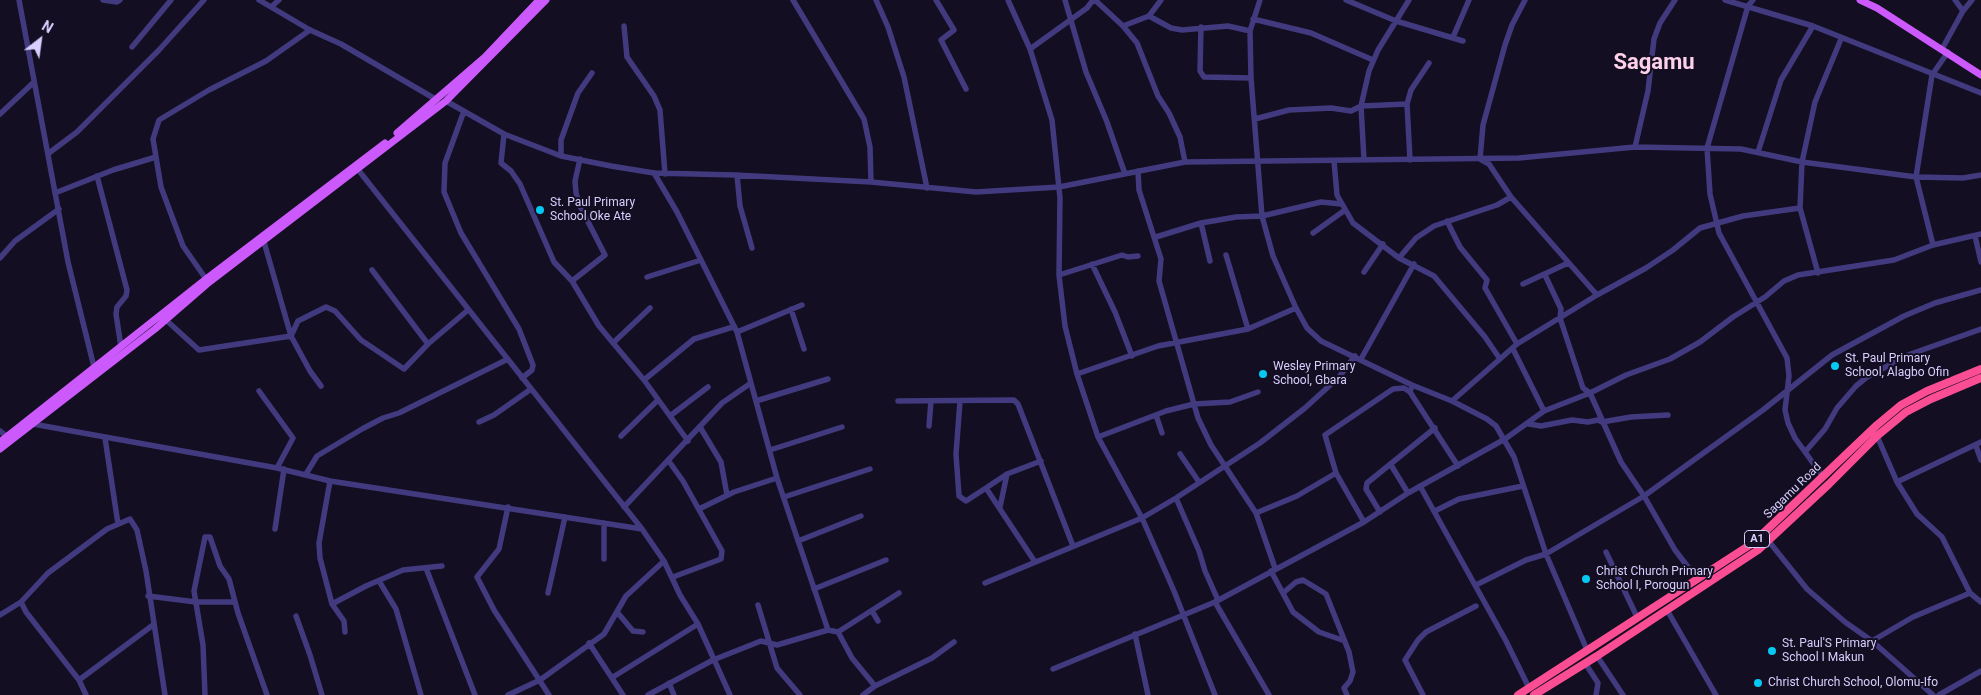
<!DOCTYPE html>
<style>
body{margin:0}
#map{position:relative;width:1981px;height:695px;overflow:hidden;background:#130e21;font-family:Roboto,sans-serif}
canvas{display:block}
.north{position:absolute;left:15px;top:15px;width:50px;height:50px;-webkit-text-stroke:4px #130e21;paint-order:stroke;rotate:30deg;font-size:14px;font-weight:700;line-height:20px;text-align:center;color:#d8cffe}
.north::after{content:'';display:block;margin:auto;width:18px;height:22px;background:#d8cffe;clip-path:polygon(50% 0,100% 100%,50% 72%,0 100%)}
</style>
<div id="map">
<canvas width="1981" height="695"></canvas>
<div class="north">N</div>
</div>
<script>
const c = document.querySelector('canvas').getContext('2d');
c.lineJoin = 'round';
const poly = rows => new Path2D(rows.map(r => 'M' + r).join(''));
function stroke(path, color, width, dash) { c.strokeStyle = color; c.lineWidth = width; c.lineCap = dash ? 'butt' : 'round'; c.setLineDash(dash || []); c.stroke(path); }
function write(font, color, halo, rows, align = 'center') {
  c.font = font + ' Roboto,sans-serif'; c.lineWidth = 4; c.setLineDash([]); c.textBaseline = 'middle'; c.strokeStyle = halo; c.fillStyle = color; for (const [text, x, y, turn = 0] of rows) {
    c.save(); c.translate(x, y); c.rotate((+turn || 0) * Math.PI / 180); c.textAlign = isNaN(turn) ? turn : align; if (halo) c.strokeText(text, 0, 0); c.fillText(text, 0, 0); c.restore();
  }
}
stroke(poly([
 [19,0,68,262,94,367],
 [103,0,117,2,120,0],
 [259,0,310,30,341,44,437,100],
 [793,0,864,119,870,147,871,182],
 [876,0,888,27,904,77,927,188],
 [936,0,954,30,941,40,966,89],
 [1008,0,1030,49,1052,120,1060,198,1059,275,1065,326,1077,374,1098,437,1142,518,1174,591,1215,695],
 [1065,0,1086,72,1107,122,1125,174],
 [1095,0,1123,26,1137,43,1158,96,1169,113,1180,137,1185,162],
 [1260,0,1250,31,1251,78,1262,216,1273,256,1296,308,1307,328,1321,341,1412,385,1452,401,1487,419,1496,426,1514,457,1546,554,1587,650],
 [1346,0,1396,21,1463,41],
 [1525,0,1512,25,1505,45,1483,125,1480,159,1489,164,1511,197,1597,295],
 [1725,0,1813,26,1981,93],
 [1753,0,1748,6,1707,148,1710,194,1719,233,1787,358,1789,376,1785,410,1788,423,1795,438,1823,477],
 [1955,0,1963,11],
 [271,7,279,0],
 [1149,16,1171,28,1182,30,1228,26,1250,31],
 [1253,19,1311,33,1373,60],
 [624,26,627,57,654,96,660,110,665,174],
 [1123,26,1149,16,1161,0],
 [1201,27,1200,71,1204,77,1251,78],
 [1453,37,1469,0],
 [132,47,171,0],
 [1030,49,1087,8,1093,0],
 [1942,49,1963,11,1972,0],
 [446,101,504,134,561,156,611,166,654,173,735,175,871,182,976,192,1059,187,1185,162,1519,158,1635,147,1741,149,1802,162,1916,177,1963,178,1981,175],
 [464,111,445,163,444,192,461,233,519,329,533,365,532,370,522,378],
 [0,114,34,82],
 [1255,119,1289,110,1331,108,1351,111,1361,106,1407,104],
 [504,134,501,163,511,171,520,184,554,262,572,281,599,326,644,380,688,441],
 [1635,147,1648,91,1654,39,1660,23,1675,0],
 [1758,152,1781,80,1813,26],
 [49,153,77,132,159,50,204,0],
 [561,156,561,140,578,93,592,73],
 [1364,160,1361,106,1369,71,1378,50,1409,0],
 [1410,160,1407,104,1411,90,1429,63],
 [1334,161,1337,195,1353,223,1399,258,1434,276,1485,337,1500,359],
 [356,167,642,529,664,561,680,595,698,624,730,695],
 [1138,171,1139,190,1161,259,1159,281,1198,418,1211,445,1256,513,1275,568],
 [654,173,677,212,737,332,777,478,828,630],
 [737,175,740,206,752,248],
 [97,176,127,290,126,296,117,307,116,314,121,347],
 [55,193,113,170,156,157],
 [1447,221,1460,247,1487,280,1485,288,1517,344],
 [1201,223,1210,261],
 [1313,233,1345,210],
 [1975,236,1981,262],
 [1156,237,1201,223,1236,217,1262,216,1321,202,1341,204],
 [264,242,291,336,310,371,321,386],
 [1933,245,1916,177,1932,75,1948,52],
 [1226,255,1248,329],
 [0,258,15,241,59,209],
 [1399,258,1416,238,1434,226,1497,205,1511,197],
 [1092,264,1115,312,1132,356],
 [372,270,428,344],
 [1364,272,1383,244],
 [1818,273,1800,208,1802,162,1815,102,1841,39],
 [1059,275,1122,255,1128,257,1138,256],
 [1545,275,1561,309,1560,318,1583,388,1590,393,1621,462,1644,496,1675,550,1698,580],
 [647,277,701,260],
 [206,279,183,246,161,187,153,139,159,120,209,90,266,61,310,30],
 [572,281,605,255,580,206,576,193,575,181,580,159],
 [1523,284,1568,263],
 [791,309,804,349],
 [166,320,199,350,291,336],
 [737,332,802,305],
 [291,336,298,321,326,307,335,311,361,340,404,369,428,344,468,310],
 [613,343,650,308],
 [1513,349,1544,411],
 [1361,359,1414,264],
 [1077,374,1158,346,1248,329,1296,308],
 [644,380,694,339,733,327],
 [1411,389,1410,392,1458,466],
 [259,391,293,438,277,468],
 [756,401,828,379],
 [898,401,1014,400,1018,404,1073,546],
 [960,401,956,454,959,496,966,501,986,488,1035,562],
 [1452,401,1517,344,1597,295,1646,268,1673,250,1700,228,1743,216,1800,208],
 [1156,415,1162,433],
 [670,416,708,387],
 [479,422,494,415,531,389],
 [33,424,277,468,330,481,642,529],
 [1529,424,1541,426,1572,420,1588,422,1598,420,1602,422,1631,417,1668,415],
 [929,426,931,401],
 [700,427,721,462,727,495],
 [0,431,10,439],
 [621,436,658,400],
 [1877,436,1897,482,1917,514,1942,537,1970,593,1981,602],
 [1098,437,1166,411,1194,404,1230,402,1258,392],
 [105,438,118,524],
 [1976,446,1981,460],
 [770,450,842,427],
 [1805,452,1825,429,1837,408,1856,386,1867,377,1908,355,1981,329],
 [1180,454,1199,482],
 [668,460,683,481,722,551,721,559,673,577],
 [1391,465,1408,493],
 [306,474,317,456,362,429,383,418,399,413,508,359],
 [330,481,319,543,320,558,332,604,344,621,345,632],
 [1897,482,1981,442],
 [1420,486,1506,641,1529,688],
 [986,488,1007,474,1041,461],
 [784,497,870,469],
 [1176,498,1199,551,1205,571,1218,600,1216,601],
 [508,507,499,549,477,577,494,610,549,695],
 [624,507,722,403,751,383],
 [1000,507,1007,474],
 [699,509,734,492,777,478],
 [1435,511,1459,499,1523,486],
 [1380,512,1366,489,1367,483,1435,428],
 [1256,513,1297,496,1336,473],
 [1364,522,1336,473,1325,435,1393,389,1404,388,1410,392],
 [275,529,284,469],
 [1767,539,1807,589,1845,622,1872,641,1933,695],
 [798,541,861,516],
 [1606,552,1637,617],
 [604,559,604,523],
 [426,568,475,695],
 [1271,571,1293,612,1319,632,1342,640],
 [379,581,396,609,421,695],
 [985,583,1142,518,1176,498,1260,443,1305,408,1339,377,1355,356],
 [1476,585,1526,560,1546,554,1644,496,1763,410,1832,355,1904,316,1935,303,1981,290],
 [814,589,886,560],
 [548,593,565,517],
 [1283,593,1296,582,1303,580,1326,594,1349,652,1353,672,1350,681,1344,688,1347,695],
 [148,596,196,602,235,602],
 [1215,602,1269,695],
 [332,604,366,586,403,570,442,566],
 [758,605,777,668,800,695],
 [1667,610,1716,695],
 [872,611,878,621],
 [617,612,633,631,643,632],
 [0,615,21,602],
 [296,616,310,655,322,695],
 [838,632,852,658,875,686],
 [1135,634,1148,695],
 [1872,641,1913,617,1970,593],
 [589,643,623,695],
 [1597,656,1623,695],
 [1585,663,1598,683,1596,695],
 [1053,669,1215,602,1364,522,1408,493,1505,439,1544,411,1590,393,1626,375,1670,359,1700,342,1733,317,1765,297,1784,281,1798,275,1894,260,1933,245,1981,234],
 [613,677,698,624],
 [79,680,153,625],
 [669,683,674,695],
 [86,695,79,680,26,612,21,602,48,573,107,529,130,519,137,530,146,571,165,695],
 [205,695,203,645,194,591,205,537,210,537,220,566,229,579,238,613,267,695],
 [508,695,540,680,604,634,626,596,664,561],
 [648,695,713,660,761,641,777,645,828,630,838,632,899,593],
 [863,695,875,686,932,658,954,642],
 [1423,695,1405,660,1418,640,1426,632,1476,606],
 [1939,695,1981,671]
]), '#423a7f', 5.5);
stroke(poly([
 [1860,0,1877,8,1981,75],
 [397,133,485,57,539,0],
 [0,442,206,279,385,143],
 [0,449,155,329,207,284,446,101,546,0]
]), '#cb59fb', 7);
stroke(poly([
 [1518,695,1753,543,1877,425,1901,405,1927,391,1981,369],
 [1534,695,1597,656,1758,550,1829,484,1877,436,1906,412,1931,399,1981,378]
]), '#fb4d93', 8);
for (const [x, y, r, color] of [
 [540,210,5,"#05c9f3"],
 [1835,366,5,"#05c9f3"],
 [1263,374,5,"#05c9f3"],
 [1586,579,5,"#05c9f3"],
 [1772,651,5,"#05c9f3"],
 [1758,683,5,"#05c9f3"]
]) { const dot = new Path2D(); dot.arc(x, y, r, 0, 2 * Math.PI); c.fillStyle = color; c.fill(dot); stroke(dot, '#130e21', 2); }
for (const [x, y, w] of [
 [1757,539,25]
]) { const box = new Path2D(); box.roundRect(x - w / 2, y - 8.5, w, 17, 4); c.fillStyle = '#130e21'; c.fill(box); stroke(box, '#d8cffe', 1); }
write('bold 11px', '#d8cffe', null, [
 ["A1",1757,539]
]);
write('12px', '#d8cffe', '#130e21', [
 ["St. Paul Primary",550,203],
 ["School Oke Ate",550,217],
 ["St. Paul Primary",1845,359],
 ["School, Alagbo Ofin",1845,373],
 ["Wesley Primary",1273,367],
 ["School, Gbara",1273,381],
 ["Christ Church Primary",1596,572],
 ["School I, Porogun",1596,586],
 ["St. Paul'S Primary",1782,644],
 ["School I Makun",1782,658],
 ["Christ Church School, Olomu-Ifo",1768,683]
], 'left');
write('12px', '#d8cffe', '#130e21', [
 ["Sagamu Road",1793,491,-44]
]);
write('bold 22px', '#fed1ea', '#130e21', [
 ["Sagamu",1654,63]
]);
</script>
